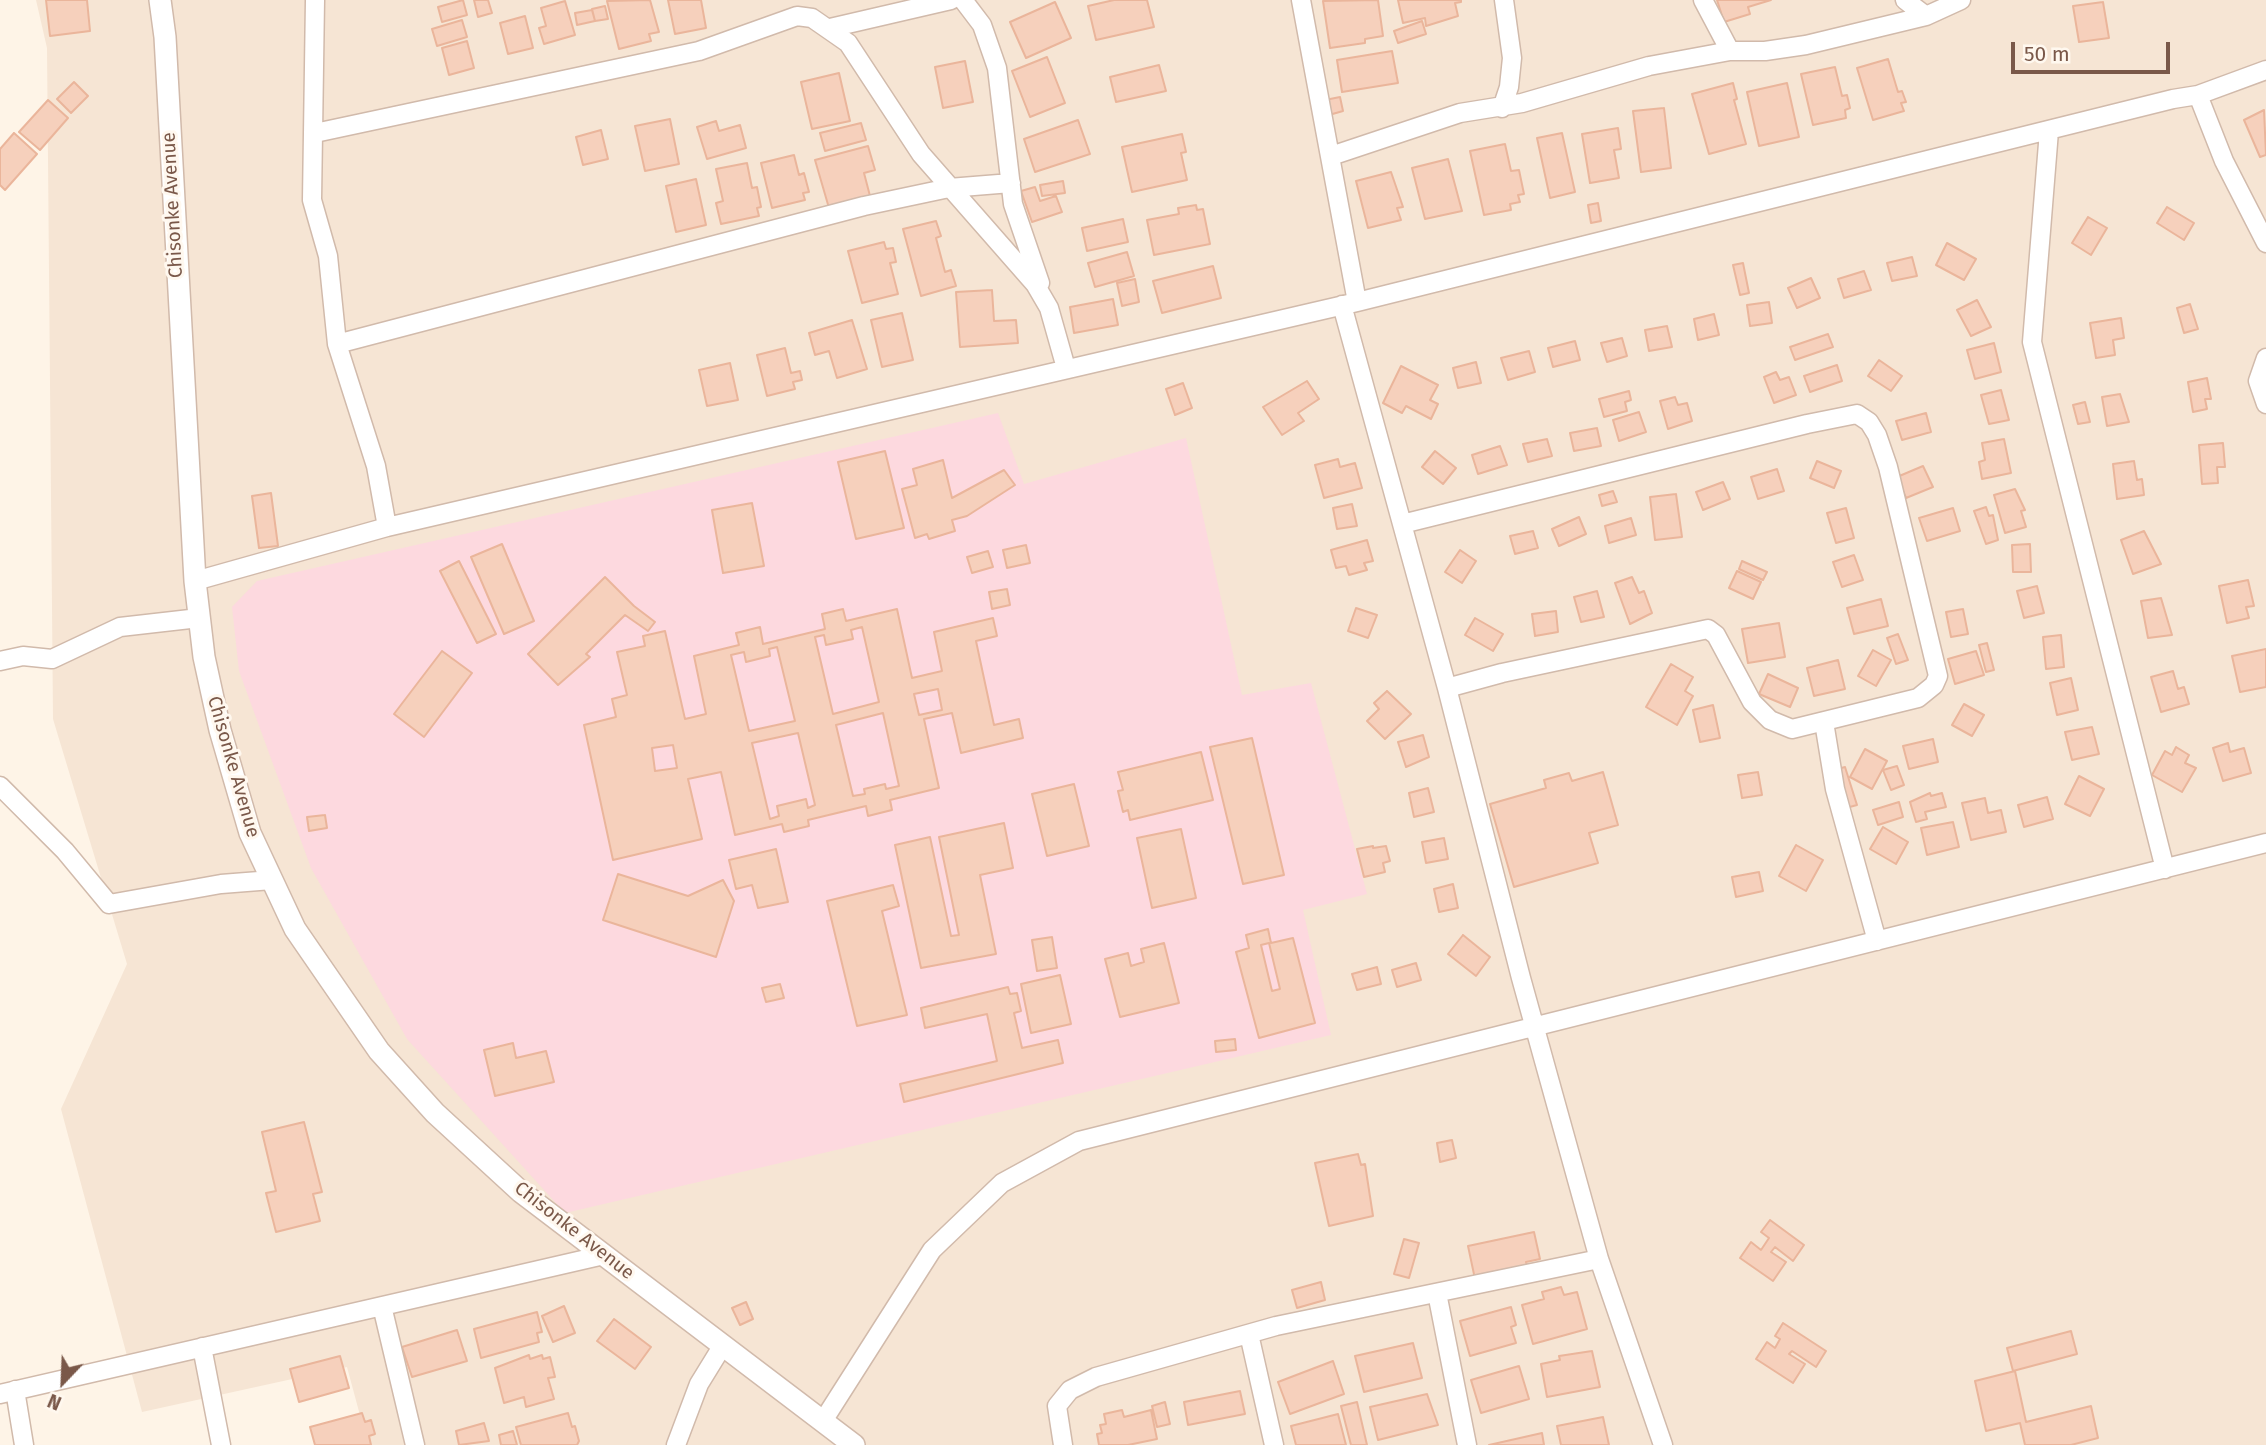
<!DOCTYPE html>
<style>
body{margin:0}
#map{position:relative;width:2266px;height:1445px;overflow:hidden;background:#fef4e7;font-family:"Fira Sans",sans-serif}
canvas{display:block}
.north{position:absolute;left:28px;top:1347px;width:70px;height:70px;-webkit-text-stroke:5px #fff8ef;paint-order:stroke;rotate:203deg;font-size:19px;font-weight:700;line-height:28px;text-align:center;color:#7a5849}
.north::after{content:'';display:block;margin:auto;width:24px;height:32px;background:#7a5849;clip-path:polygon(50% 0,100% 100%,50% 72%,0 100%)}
.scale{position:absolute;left:2011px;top:42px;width:159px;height:32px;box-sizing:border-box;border:4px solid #7a5849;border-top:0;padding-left:9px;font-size:21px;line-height:24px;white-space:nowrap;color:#7a5849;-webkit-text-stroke:5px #fff8ef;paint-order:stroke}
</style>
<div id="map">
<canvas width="2266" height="1445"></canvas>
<div class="north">N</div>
<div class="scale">50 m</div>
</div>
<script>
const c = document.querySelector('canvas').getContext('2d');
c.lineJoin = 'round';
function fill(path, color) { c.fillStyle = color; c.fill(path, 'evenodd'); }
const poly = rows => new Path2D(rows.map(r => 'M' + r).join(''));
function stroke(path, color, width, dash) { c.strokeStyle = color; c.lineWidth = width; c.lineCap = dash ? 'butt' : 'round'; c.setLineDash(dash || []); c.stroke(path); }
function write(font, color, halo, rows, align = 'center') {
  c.font = font + ' "Fira Sans",sans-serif'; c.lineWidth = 6; c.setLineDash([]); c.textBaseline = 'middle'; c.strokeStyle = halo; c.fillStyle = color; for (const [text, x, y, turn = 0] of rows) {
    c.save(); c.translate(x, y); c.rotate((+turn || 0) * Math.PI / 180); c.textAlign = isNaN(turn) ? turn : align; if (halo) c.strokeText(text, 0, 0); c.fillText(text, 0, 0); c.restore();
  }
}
fill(poly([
 [36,0,2266,0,2266,1445,368,1445,347,1367,142,1412,61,1109,127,964,53,719,47,48]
]), '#f6e5d4');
fill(poly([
 [998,413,1024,484,1186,438,1242,695,1311,683,1367,894,1303,910,1331,1035,565,1213,407,1039,311,868,239,671,232,607,257,581]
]), '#fdd9df');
const building = poly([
 [46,0,87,0,90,31,50,36,46,0],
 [463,0,467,15,442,22,438,7,463,0],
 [474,0,488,0,492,13,478,17,474,0],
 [650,0,659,32,649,34,651,41,619,49,607,1,650,0],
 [668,0,701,0,706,28,675,34,668,0],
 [1114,0,1147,0,1154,27,1096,40,1088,6,1114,0],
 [1378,0,1383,36,1365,39,1365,43,1330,48,1323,1,1378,0],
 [1398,0,1461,0,1461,2,1455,3,1458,16,1426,26,1425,18,1403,23,1398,0],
 [1717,0,1771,0,1748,7,1750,14,1724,22,1717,0],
 [565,1,575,35,544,44,539,28,546,26,541,8,565,1],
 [1055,2,1071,38,1026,58,1010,22,1055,2],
 [2103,2,2109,38,2079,42,2073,6,2103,2],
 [605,6,608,19,595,21,592,9,605,6],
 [592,10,595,21,577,25,575,13,592,10],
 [525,16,533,48,508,54,500,23,525,16],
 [462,20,467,37,437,46,432,29,462,20],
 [1422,21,1426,34,1398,43,1394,31,1422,21],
 [467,41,474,68,449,75,442,48,467,41],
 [1392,51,1398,83,1342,92,1337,60,1392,51],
 [1047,57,1065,103,1030,117,1012,71,1047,57],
 [1888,59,1898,92,1902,91,1906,102,1901,103,1904,111,1873,120,1857,68,1888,59],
 [965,61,973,102,943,108,935,67,965,61],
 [1159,65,1166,91,1116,102,1110,77,1159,65],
 [1835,67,1842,96,1847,95,1850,108,1845,110,1846,118,1813,125,1801,74,1835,67],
 [839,73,850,121,812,129,801,82,839,73],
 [74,82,88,96,71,113,57,99,74,82],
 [1733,83,1737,99,1734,100,1746,144,1709,154,1692,94,1733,83],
 [1787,83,1799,137,1759,146,1747,92,1787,83],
 [1340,97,1343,111,1329,115,1325,100,1340,97],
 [48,100,68,118,40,150,19,132,48,100],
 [1664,108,1671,168,1641,172,1633,111,1664,108],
 [2264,110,2266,155,2260,157,2244,120,2264,110],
 [670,119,679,164,645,171,635,126,670,119],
 [1078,120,1090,154,1035,172,1024,139,1078,120],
 [716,121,719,131,740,125,746,148,707,159,697,127,716,121],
 [861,123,866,140,825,151,820,133,861,123],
 [1618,128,1621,149,1614,150,1619,178,1590,183,1582,134,1618,128],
 [601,130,608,159,583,165,576,137,601,130],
 [14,133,37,154,5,190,0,185,0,149,14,133],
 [1562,133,1575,192,1550,198,1537,138,1562,133],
 [1182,134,1186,152,1181,153,1187,180,1132,192,1122,147,1182,134],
 [1505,144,1511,171,1519,170,1524,194,1518,195,1520,202,1510,204,1511,210,1484,215,1470,151,1505,144],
 [868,146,875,170,864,173,870,196,829,208,815,160,868,146],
 [794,155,799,175,804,173,809,192,803,193,805,200,772,208,761,163,794,155],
 [1448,159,1462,211,1425,219,1412,168,1448,159],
 [747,163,752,188,757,187,761,207,757,208,759,216,721,224,716,203,723,201,716,169,747,163],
 [1391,172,1403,207,1397,208,1401,220,1368,228,1356,181,1391,172],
 [696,179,706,225,676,232,666,186,696,179],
 [1063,181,1065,193,1042,196,1040,185,1063,181],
 [1035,187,1040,201,1056,196,1062,212,1032,222,1021,191,1035,187],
 [1598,203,1601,221,1591,223,1588,205,1598,203],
 [1196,205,1197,210,1203,209,1210,244,1154,255,1147,220,1179,214,1178,208,1196,205],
 [2167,207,2194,223,2184,240,2157,223,2167,207],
 [2088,217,2107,228,2091,255,2072,243,2088,217],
 [1123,219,1128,242,1087,251,1082,228,1123,219],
 [936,221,941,236,936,238,945,272,951,270,956,286,921,296,903,229,936,221],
 [884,242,886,249,893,248,896,262,890,263,898,294,862,303,848,251,884,242],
 [1947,243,1976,259,1964,280,1936,265,1947,243],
 [1127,252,1134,276,1095,287,1088,263,1127,252],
 [1912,257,1917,276,1892,281,1887,263,1912,257],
 [1743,263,1749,293,1740,295,1733,265,1743,263],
 [1213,266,1221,298,1162,313,1153,281,1213,266],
 [1864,271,1871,290,1844,298,1838,279,1864,271],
 [1811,278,1820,298,1797,308,1788,288,1811,278],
 [1135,279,1139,302,1122,306,1117,283,1135,279],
 [992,290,994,321,1016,320,1018,343,960,347,956,292,992,290],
 [1113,299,1118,325,1074,333,1070,307,1113,299],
 [1977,300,1991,327,1971,336,1957,310,1977,300],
 [1769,302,1772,323,1750,326,1747,305,1769,302],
 [2190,304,2198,329,2184,333,2177,308,2190,304],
 [902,313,913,360,882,367,871,320,902,313],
 [1714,314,1719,335,1698,340,1694,319,1714,314],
 [2121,318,2124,338,2113,340,2115,355,2096,358,2090,323,2121,318],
 [852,320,867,369,837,378,829,351,815,355,809,333,852,320],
 [1667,326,1672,347,1649,351,1645,330,1667,326],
 [1828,334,1833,347,1795,360,1790,347,1828,334],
 [1622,338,1627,356,1607,362,1601,343,1622,338],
 [1575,341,1580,360,1553,367,1548,348,1575,341],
 [1994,343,2001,372,1975,379,1967,350,1994,343],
 [785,348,791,373,800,371,802,380,793,382,795,389,767,396,757,355,785,348],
 [1529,351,1535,372,1508,380,1501,358,1529,351],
 [1879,360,1902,376,1891,391,1868,376,1879,360],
 [1476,362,1481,383,1458,388,1453,368,1476,362],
 [730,363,738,400,707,406,699,370,730,363],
 [1837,365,1842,381,1810,392,1804,376,1837,365],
 [1401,366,1438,385,1430,400,1438,404,1431,419,1406,406,1402,413,1383,403,1401,366],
 [1776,372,1780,380,1789,377,1796,395,1774,403,1764,377,1776,372],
 [2207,378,2211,399,2205,399,2207,409,2193,412,2188,382,2207,378],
 [1307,381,1319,399,1298,413,1304,421,1282,435,1263,407,1307,381],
 [1183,383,1192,408,1175,415,1166,389,1183,383],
 [2001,390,2009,420,1989,424,1981,395,2001,390],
 [1629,391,1631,400,1625,402,1627,411,1604,417,1599,399,1629,391],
 [2120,394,2129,422,2107,426,2102,397,2120,394],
 [1675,397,1678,405,1687,403,1692,421,1668,429,1660,401,1675,397],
 [2085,402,2090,422,2078,424,2073,405,2085,402],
 [1639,412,1646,432,1619,441,1613,420,1639,412],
 [1926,413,1931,432,1902,440,1896,421,1926,413],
 [1597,428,1601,446,1574,451,1570,433,1597,428],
 [1547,439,1552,456,1528,462,1523,444,1547,439],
 [2004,439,2011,473,1982,479,1979,462,1985,460,1982,443,2004,439],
 [2223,443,2225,467,2217,467,2218,483,2202,484,2199,445,2223,443],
 [1500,446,1507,465,1478,474,1472,455,1500,446],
 [885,451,904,528,856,539,838,462,885,451],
 [1435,451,1456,468,1443,484,1422,467,1435,451],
 [1338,459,1340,467,1355,463,1362,488,1324,498,1315,465,1338,459],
 [943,460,952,498,1004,470,1015,485,967,516,952,520,955,531,929,539,927,534,915,538,902,489,917,485,913,469,943,460],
 [1817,461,1841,471,1834,488,1810,478,1817,461],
 [2134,461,2137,480,2142,479,2144,495,2117,499,2113,464,2134,461],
 [1923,466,1933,487,1906,498,1897,477,1923,466],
 [1777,469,1784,491,1758,499,1751,477,1777,469],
 [1723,482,1730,499,1703,510,1696,492,1723,482],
 [2015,489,2025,510,2021,511,2026,527,2005,533,1994,495,2015,489],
 [1613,491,1617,502,1602,506,1599,495,1613,491],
 [271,493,278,546,259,548,252,496,271,493],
 [1676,494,1682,537,1655,540,1650,497,1676,494],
 [752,503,764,566,723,573,712,510,752,503],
 [1352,504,1357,526,1337,529,1333,508,1352,504],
 [1986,507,1989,516,1993,515,1998,540,1986,544,1974,511,1986,507],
 [1846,508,1854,538,1836,543,1827,513,1846,508],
 [1953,508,1960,531,1927,541,1919,518,1953,508],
 [1579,517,1586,534,1559,546,1552,529,1579,517],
 [1631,518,1636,535,1609,543,1605,526,1631,518],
 [1533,531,1538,548,1515,554,1510,536,1533,531],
 [2144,531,2161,564,2133,574,2121,540,2144,531],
 [1367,540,1373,561,1364,563,1367,570,1349,575,1346,566,1336,568,1331,550,1367,540],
 [502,544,534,621,504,634,471,557,502,544],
 [2030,544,2031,572,2013,572,2012,545,2030,544],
 [1026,545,1030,563,1007,568,1003,550,1026,545],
 [1460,550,1476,561,1462,583,1445,572,1460,550],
 [988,551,993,567,972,573,967,557,988,551],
 [1854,555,1863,580,1842,587,1833,562,1854,555],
 [459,561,496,634,477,643,440,571,459,561],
 [1742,561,1767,572,1763,580,1739,569,1742,561],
 [1737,571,1761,582,1753,599,1729,588,1737,571],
 [605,577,634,606,655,622,648,631,625,615,586,654,590,657,558,685,528,654,605,577],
 [1632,577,1639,593,1644,591,1652,613,1630,624,1615,583,1632,577],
 [2248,580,2254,606,2246,607,2249,618,2227,623,2219,586,2248,580],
 [2037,586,2044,613,2024,618,2017,591,2037,586],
 [1007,589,1010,605,992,609,989,592,1007,589],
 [1597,591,1604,617,1581,622,1574,597,1597,591],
 [2161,598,2172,635,2148,638,2141,601,2161,598],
 [1881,599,1888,626,1854,634,1847,608,1881,599],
 [1356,608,1377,615,1368,638,1348,631,1356,608],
 [843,609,846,621,897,609,912,678,942,671,934,632,993,618,997,636,976,641,994,725,1019,719,1023,738,961,753,952,713,924,719,939,788,890,800,892,810,868,816,866,806,808,820,809,826,784,832,782,824,735,835,721,772,688,779,702,839,613,860,584,725,616,717,612,699,627,695,617,652,645,646,643,636,665,631,685,719,706,714,694,656,739,645,736,633,760,627,763,644,825,629,822,614,843,609],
 [862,627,879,702,833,714,815,637,824,635,826,645,853,639,851,630,862,627],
 [777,647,795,721,749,731,731,655,744,652,746,662,770,656,769,649,777,647],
 [938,689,942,710,919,715,914,694,938,689],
 [883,713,899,786,886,789,885,784,864,789,865,794,853,796,836,725,883,713],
 [798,733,815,805,808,808,806,799,777,806,779,816,770,819,752,743,798,733],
 [673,745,677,768,655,771,652,748,673,745],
 [1963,609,1968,634,1951,637,1946,612,1963,609],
 [1556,611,1558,632,1535,636,1532,614,1556,611],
 [1475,618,1503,634,1493,651,1465,635,1475,618],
 [1779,623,1785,657,1748,663,1742,629,1779,623],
 [1898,634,1908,660,1896,664,1887,638,1898,634],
 [2061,635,2064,667,2046,669,2043,637,2061,635],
 [1987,643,1994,670,1986,672,1979,645,1987,643],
 [2266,649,2266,687,2240,692,2232,656,2266,649],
 [1873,650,1891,660,1876,686,1858,676,1873,650],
 [442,651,472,673,424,737,394,714,442,651],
 [1976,651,1984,675,1955,684,1948,659,1976,651],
 [1838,660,1845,689,1814,696,1807,668,1838,660],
 [1671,664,1693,677,1685,691,1693,696,1677,725,1646,707,1671,664],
 [2173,671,2178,689,2184,687,2189,704,2161,712,2151,677,2173,671],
 [1768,674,1798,688,1790,707,1759,694,1768,674],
 [2071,678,2078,710,2057,715,2050,683,2071,678],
 [1387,691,1411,714,1385,739,1367,721,1379,709,1374,703,1387,691],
 [1964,704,1984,715,1972,736,1952,725,1964,704],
 [1713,705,1720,738,1700,742,1693,710,1713,705],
 [2092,727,2099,754,2072,760,2065,732,2092,727],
 [1423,735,1429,757,1406,767,1398,742,1423,735],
 [1252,738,1284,875,1243,884,1210,747,1252,738],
 [1933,739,1938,762,1909,769,1903,746,1933,739],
 [2228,743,2230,752,2244,748,2251,773,2223,781,2213,748,2228,743],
 [2176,747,2189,755,2185,763,2196,768,2182,792,2152,775,2165,751,2172,755,2176,747],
 [1865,749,1887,761,1872,789,1850,777,1865,749],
 [1201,752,1213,800,1130,820,1128,810,1123,812,1118,791,1123,790,1118,772,1201,752],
 [1897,766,1904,785,1891,790,1883,770,1897,766],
 [1845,767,1857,805,1846,808,1834,770,1845,767],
 [1603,772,1618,825,1589,833,1598,863,1514,887,1490,804,1546,788,1544,780,1569,773,1572,781,1603,772],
 [1758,772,1762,795,1742,798,1738,775,1758,772],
 [2079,776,2104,789,2090,816,2065,804,2079,776],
 [1074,784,1089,846,1047,856,1032,794,1074,784],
 [1428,788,1434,812,1414,817,1409,793,1428,788],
 [1930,793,1931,796,1942,793,1946,807,1925,812,1927,819,1916,822,1910,802,1930,793],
 [2047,797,2053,819,2024,827,2018,805,2047,797],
 [1985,798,1988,813,2001,810,2006,832,1971,840,1962,803,1985,798],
 [1899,802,1903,817,1878,825,1873,810,1899,802],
 [325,815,327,828,309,831,307,817,325,815],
 [1953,822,1959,847,1927,855,1921,828,1953,822],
 [1004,823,1013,868,980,875,996,954,921,968,895,845,930,837,951,936,959,935,939,837,1004,823],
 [1883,827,1908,842,1896,864,1870,849,1883,827],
 [1181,829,1196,898,1152,908,1137,838,1181,829],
 [1444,838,1448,859,1426,863,1422,842,1444,838],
 [1796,845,1823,860,1806,891,1779,876,1796,845],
 [1373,846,1373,848,1386,846,1390,861,1383,863,1385,872,1364,877,1357,849,1373,846],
 [776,849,788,902,758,908,752,885,736,889,729,860,776,849],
 [1759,872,1763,891,1736,897,1732,877,1759,872],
 [618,874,688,896,723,880,734,901,716,957,603,920,618,874],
 [1453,884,1458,908,1439,912,1434,889,1453,884],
 [893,885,899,906,882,911,907,1015,857,1026,827,901,893,885],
 [1268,929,1271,943,1293,938,1315,1023,1259,1038,1236,952,1249,948,1246,935,1268,929],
 [1269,943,1280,989,1272,991,1261,945,1269,943],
 [1463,935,1490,957,1476,976,1448,954,1463,935],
 [1052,937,1057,968,1037,971,1032,940,1052,937],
 [1164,943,1179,1003,1120,1017,1105,959,1128,953,1131,966,1144,962,1141,949,1164,943],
 [1416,963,1421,980,1397,987,1392,970,1416,963],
 [1377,967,1381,984,1357,990,1352,974,1377,967],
 [1060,975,1071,1024,1031,1033,1021,984,1060,975],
 [780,984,784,998,766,1002,762,988,780,984],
 [1008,987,1010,994,1017,993,1021,1011,1014,1013,1022,1048,1058,1040,1063,1063,904,1102,900,1084,997,1061,987,1014,925,1028,921,1008,1008,987],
 [1235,1039,1236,1050,1216,1052,1215,1041,1235,1039],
 [513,1043,516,1058,546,1051,554,1082,495,1096,484,1050,513,1043],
 [304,1122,322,1192,313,1194,320,1221,276,1232,266,1193,276,1191,262,1132,304,1122],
 [1452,1140,1456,1158,1440,1162,1437,1143,1452,1140],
 [1358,1154,1361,1165,1365,1164,1373,1216,1329,1226,1315,1163,1358,1154],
 [1770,1220,1804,1245,1793,1261,1775,1247,1771,1252,1786,1262,1773,1281,1740,1258,1751,1242,1761,1250,1769,1238,1761,1232,1770,1220],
 [1534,1232,1540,1259,1526,1262,1528,1268,1475,1279,1468,1246,1534,1232],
 [1404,1239,1419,1243,1409,1278,1394,1274,1404,1239],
 [1321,1282,1325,1300,1297,1308,1292,1290,1321,1282],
 [1561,1287,1564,1295,1577,1292,1587,1329,1533,1344,1522,1305,1544,1299,1542,1292,1561,1287],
 [746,1302,753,1319,740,1325,732,1308,746,1302],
 [564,1306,575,1333,553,1342,542,1316,564,1306],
 [1511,1307,1516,1325,1511,1327,1516,1343,1470,1356,1460,1321,1511,1307],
 [537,1312,542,1332,537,1333,539,1342,481,1358,474,1329,537,1312],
 [614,1319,651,1347,635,1369,597,1341,614,1319],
 [1783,1323,1826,1351,1816,1367,1792,1351,1789,1354,1805,1364,1793,1383,1756,1359,1767,1342,1775,1348,1780,1339,1775,1336,1783,1323],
 [457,1330,467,1361,412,1377,402,1347,457,1330],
 [2071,1331,2077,1354,2013,1371,2007,1348,2071,1331],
 [1413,1343,1422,1378,1364,1392,1355,1356,1413,1343],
 [1592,1351,1600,1387,1547,1397,1541,1364,1560,1360,1559,1356,1592,1351],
 [529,1355,530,1359,542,1355,543,1359,550,1357,555,1377,548,1378,554,1399,526,1407,524,1397,504,1403,495,1368,529,1355],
 [340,1356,349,1388,299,1402,290,1369,340,1356],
 [1333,1361,1344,1394,1290,1414,1278,1382,1333,1361],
 [1519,1366,1529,1399,1481,1413,1471,1380,1519,1366],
 [2015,1371,2026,1422,2091,1406,2098,1438,2071,1445,2025,1445,2020,1423,1986,1431,1975,1381,2015,1371],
 [1240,1391,1245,1414,1188,1425,1184,1402,1240,1391],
 [1427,1394,1438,1425,1378,1440,1370,1407,1427,1394],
 [1165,1402,1170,1424,1157,1427,1152,1406,1165,1402],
 [1357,1402,1367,1445,1351,1445,1341,1406,1357,1402],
 [1122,1410,1124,1417,1151,1410,1157,1439,1128,1445,1099,1445,1097,1434,1102,1433,1100,1425,1106,1424,1104,1414,1122,1410],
 [362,1413,365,1422,371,1420,375,1434,369,1436,371,1445,315,1445,310,1427,362,1413],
 [568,1413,572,1427,575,1426,579,1441,577,1445,521,1445,516,1427,568,1413],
 [1338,1414,1346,1445,1296,1445,1291,1426,1338,1414],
 [1603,1417,1609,1445,1561,1445,1557,1426,1603,1417],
 [484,1423,489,1441,459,1445,456,1431,484,1423],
 [513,1431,517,1445,501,1445,499,1435,513,1431],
 [1542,1433,1544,1445,1489,1445,1542,1433]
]);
fill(building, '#f6d0bc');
stroke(building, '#eab59b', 2);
const minor = poly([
 [315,0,312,200,328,256,337,344,376,466,387,527],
 [963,0,982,25,997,68,1013,204,1040,283],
 [1301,0,1357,302],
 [1703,0,1730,51],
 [1905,0,1926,16],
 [830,28,951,0],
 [2198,95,2266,70],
 [1502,108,1509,87,1512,58,1504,0],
 [2049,131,2032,342,2165,869],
 [315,133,699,51,797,16,812,18,848,43,921,154,1035,284,1049,308,1066,368],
 [1331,156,1460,113,1522,103,1649,66,1730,51,1765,51,1806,45,1926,16,1961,0],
 [1342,305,1447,688,1521,978,1599,1259,1663,1445],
 [337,344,864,206,949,188,1011,183],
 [2266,358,2258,381,2266,404],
 [1402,524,1807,424,1857,414,1869,422,1877,435,1888,467,1938,676,1934,685,1918,698,1792,729,1770,720,1752,702,1716,635,1708,629,1502,673,1447,688],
 [195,581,387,527,1357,302,2173,99,2198,95,2224,161,2266,243],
 [0,661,23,656,52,659,120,627,199,618],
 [1824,722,1835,789,1877,941],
 [0,786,65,851,109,904,221,884,272,880],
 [1437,1293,1467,1445],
 [382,1306,415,1445],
 [1249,1334,1274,1445],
 [202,1347,221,1445],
 [15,1390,24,1445],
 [0,1394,604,1255],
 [823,1421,932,1250,1002,1183,1079,1141,2266,843],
 [676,1445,699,1384,723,1345],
 [1063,1445,1057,1406,1070,1390,1096,1377,1276,1326,1599,1259]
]);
const tertiary = poly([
 [160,0,165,37,195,581,204,657,220,730,250,833,295,929,379,1051,435,1113,521,1192,854,1445]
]);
stroke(minor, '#d1baab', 21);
stroke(tertiary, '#d1baab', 24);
stroke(minor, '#fff', 18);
stroke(tertiary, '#fff', 21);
write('19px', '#7a5849', '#fff8ef', [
 ["Chisonke Avenue",173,205,-93],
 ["Chisonke Avenue",233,767,74],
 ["Chisonke Avenue",574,1231,38]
]);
</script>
